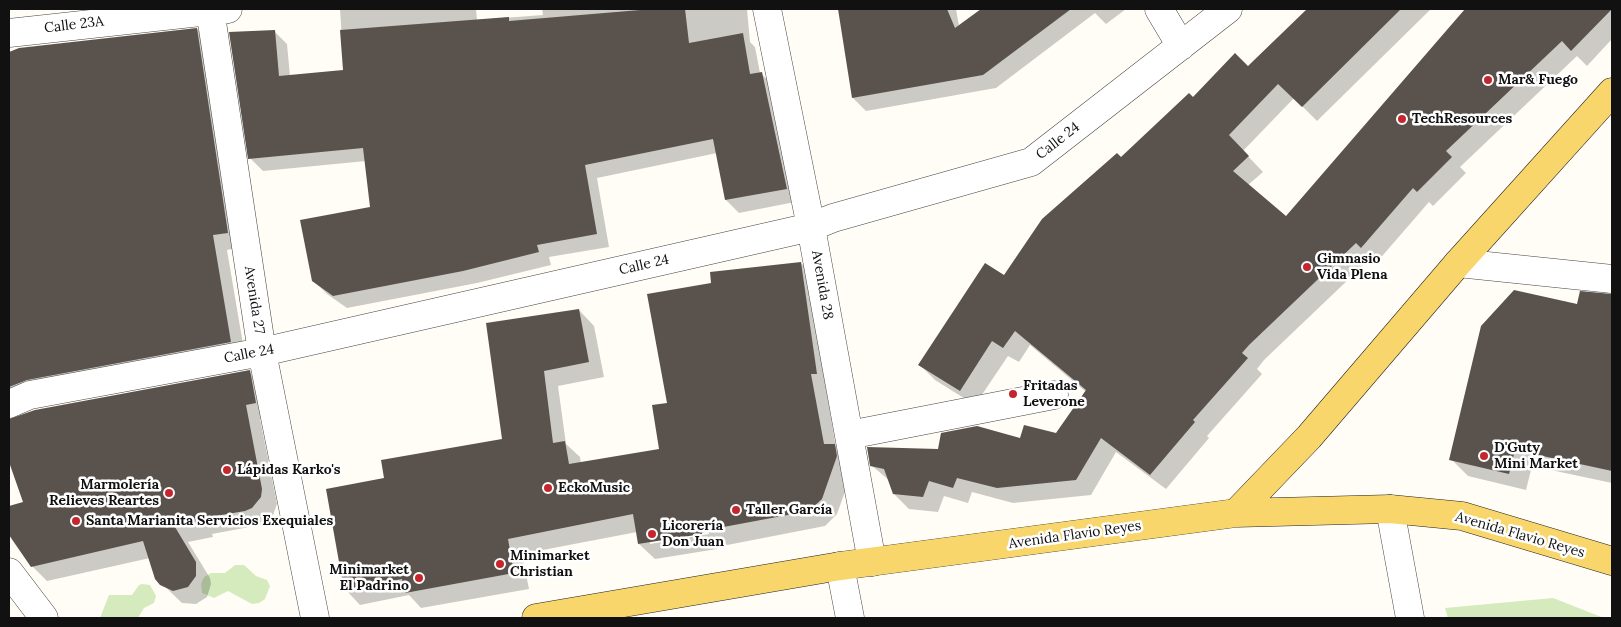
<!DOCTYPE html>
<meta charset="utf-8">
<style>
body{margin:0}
#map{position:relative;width:1621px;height:627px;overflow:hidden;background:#fffdf5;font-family:Lora,serif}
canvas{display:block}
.frame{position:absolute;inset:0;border:10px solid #111;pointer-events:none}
</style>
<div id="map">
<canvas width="1621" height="627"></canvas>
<div class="frame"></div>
</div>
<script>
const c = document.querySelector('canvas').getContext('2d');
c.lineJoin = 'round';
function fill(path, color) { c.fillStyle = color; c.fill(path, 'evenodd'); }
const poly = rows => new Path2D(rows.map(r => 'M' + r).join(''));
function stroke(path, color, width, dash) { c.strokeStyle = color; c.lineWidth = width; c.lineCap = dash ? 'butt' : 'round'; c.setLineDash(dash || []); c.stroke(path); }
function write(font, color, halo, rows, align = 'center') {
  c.font = font + ' Lora,serif'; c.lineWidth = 5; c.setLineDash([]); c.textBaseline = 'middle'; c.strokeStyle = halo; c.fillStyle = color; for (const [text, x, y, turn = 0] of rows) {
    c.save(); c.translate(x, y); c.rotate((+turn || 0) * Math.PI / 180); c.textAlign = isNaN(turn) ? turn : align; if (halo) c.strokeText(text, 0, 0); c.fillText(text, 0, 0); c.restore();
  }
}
fill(poly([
 [235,565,244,565,256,576,267,580,270,586,265,599,259,603,252,604,228,591,214,598,202,593,201,584,204,577,211,573,225,573],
 [142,584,150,585,156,596,154,603,144,608,138,618,100,618,109,595,132,595,139,585],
 [1553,598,1604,618,1448,618,1445,608]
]), '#d5ebbd');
fill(poly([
 [340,9,476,9,477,20,543,15,542,9,747,9,750,42,755,47,760,73,775,86,800,201,739,213,726,200,717,153,597,178,609,247,549,257,551,265,477,283,347,308,327,294,314,281,371,208,366,161,263,171,250,158,274,31,287,44,290,76,344,72],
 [839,9,956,9,959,26,983,9,1126,9,1106,24,1095,13,996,88,866,111,853,98],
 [1308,9,1431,9,1317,121,1294,98,1243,151,1263,172,1248,185,1286,217,1467,9,1612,9,1612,39,1587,66,1577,56,1460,167,1466,173,1433,206,1429,202,1377,262,1372,257,1264,360,1257,369,1262,374,1207,436,1209,438,1166,489,1116,452,1091,495,1013,503,972,492,968,503,944,496,938,512,909,509,894,494,890,481,871,465,939,450,1057,435,1086,392,1030,345,1019,362,1008,356,975,405,935,380,920,365,1121,158,1193,98,1248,67],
 [197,29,211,44,242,247,227,250,245,356,42,394,9,415,9,54,19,49],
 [801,263,816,278,832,389,826,389,836,448,850,461,852,472,837,514,825,526,717,547,717,549,655,559,639,544,637,532,522,554,529,589,421,608,409,595,360,605,345,589,386,479,503,440,579,310,594,326,604,377,558,386,566,444,580,457,581,463,660,450,669,404,712,284],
 [708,532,709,534,650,544,650,541],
 [1580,293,1612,295,1612,483,1532,466,1526,490,1468,476,1451,459,1578,305],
 [249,372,264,386,270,418,260,419,277,504,272,518,260,525,212,534,213,537,188,542,210,578,211,584,207,597,196,604,182,603,156,578,150,558,47,581,32,566,9,533,9,507,25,503,9,458,9,420,35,411]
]), '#0003');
fill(poly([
 [652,9,685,9,689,43,743,33,750,74,762,72,787,189,725,200,713,139,585,165,597,234,537,245,539,252,463,271,333,296,312,281,300,220,370,207,363,148,248,159,229,32,275,30,279,76,343,70,340,30,509,17,509,21],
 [838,9,947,9,955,28,981,9,1071,9,983,75,852,98],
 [1307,9,1401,9,1302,107,1278,84,1229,135,1249,156,1233,171,1286,216,1465,9,1612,9,1571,51,1562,41,1446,151,1452,157,1417,192,1413,188,1361,248,1356,243,1249,345,1242,353,1248,358,1193,420,1195,422,1150,475,1101,438,1076,480,997,488,957,478,953,488,929,481,923,497,893,494,884,469,870,466,867,447,938,449,941,433,977,426,1020,438,1024,425,1056,433,1086,390,1015,331,1003,348,992,341,960,391,918,365,985,263,1004,275,1042,219,1117,153,1121,157,1189,93,1193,97,1235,53,1248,66],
 [197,28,228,233,213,235,231,342,27,380,9,387,9,52,19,48],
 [801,262,817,374,811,374,824,444,835,444,837,456,822,499,809,511,702,531,702,534,638,544,633,514,508,539,514,573,405,593,402,579,344,590,326,489,384,478,381,460,502,439,486,323,579,309,589,362,544,371,553,443,565,441,569,464,659,449,652,405,667,403,647,294,711,283,710,272],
 [1514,290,1577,304,1580,291,1612,294,1612,471,1515,450,1509,474,1449,460,1481,326],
 [250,370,256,403,246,405,262,489,261,497,252,508,245,511,198,519,199,523,175,527,196,562,196,576,188,587,173,591,160,585,155,579,143,541,31,567,9,535,9,506,23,502,9,462,9,419,35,410]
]), '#5a524d');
const minor = poly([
 [210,9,262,352,315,618],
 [767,9,811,227,872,562],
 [1159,9,1181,46],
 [9,33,228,9],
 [1458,263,1612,279],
 [9,404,30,395,262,352,811,227,833,218,1031,162,1228,9],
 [849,435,1054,395],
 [1390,509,1410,618],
 [840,566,850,618],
 [9,572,44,618]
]);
const major = poly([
 [1236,513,1309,437,1458,263,1612,92],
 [536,618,840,566,1236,513,1390,509,1462,516,1612,561]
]);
stroke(minor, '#444', 29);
stroke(major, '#222', 29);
stroke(minor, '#fff', 28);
stroke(major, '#f9d66b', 28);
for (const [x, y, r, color] of [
 [1488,80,5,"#c4262e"],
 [1402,119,5,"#c4262e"],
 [1307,267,5,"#c4262e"],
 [1013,394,5,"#c4262e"],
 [1484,456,5,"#c4262e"],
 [227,470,5,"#c4262e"],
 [548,488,5,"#c4262e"],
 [169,493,5,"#c4262e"],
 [736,510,5,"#c4262e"],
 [76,521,5,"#c4262e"],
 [652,534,5,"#c4262e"],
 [500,564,5,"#c4262e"],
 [419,578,5,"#c4262e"]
]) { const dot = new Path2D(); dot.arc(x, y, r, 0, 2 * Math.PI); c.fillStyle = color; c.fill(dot); stroke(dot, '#fff', 2); }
write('14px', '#111', '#fff', [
 ["Calle 23A",74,25,-7],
 ["Calle 24",1058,141,-38],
 ["Calle 24",644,265,-13],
 ["Avenida 28",822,285,80],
 ["Avenida 27",254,300,81],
 ["Calle 24",249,354,-11],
 ["Avenida Flavio Reyes",1075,535,-8],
 ["Avenida Flavio Reyes",1520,535,16]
]);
write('bold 14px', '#111', '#fff', [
 ["Mar& Fuego",1498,80],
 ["TechResources",1412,119],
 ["Gimnasio",1317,259],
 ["Vida Plena",1317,275],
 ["Fritadas",1023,386],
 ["Leverone",1023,402],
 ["D'Guty",1494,448],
 ["Mini Market",1494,464],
 ["Lápidas Karko's",237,470],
 ["Marmolería",159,485,"right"],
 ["Relieves Reartes",159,501,"right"],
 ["EckoMusic",558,488],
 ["Taller García",746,510],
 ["Santa Marianita Servicios Exequiales",86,521],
 ["Licorería",662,526],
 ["Don Juan",662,542],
 ["Minimarket",510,556],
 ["Christian",510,572],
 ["Minimarket",409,570,"right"],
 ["El Padrino",409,586,"right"]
], 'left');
</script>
